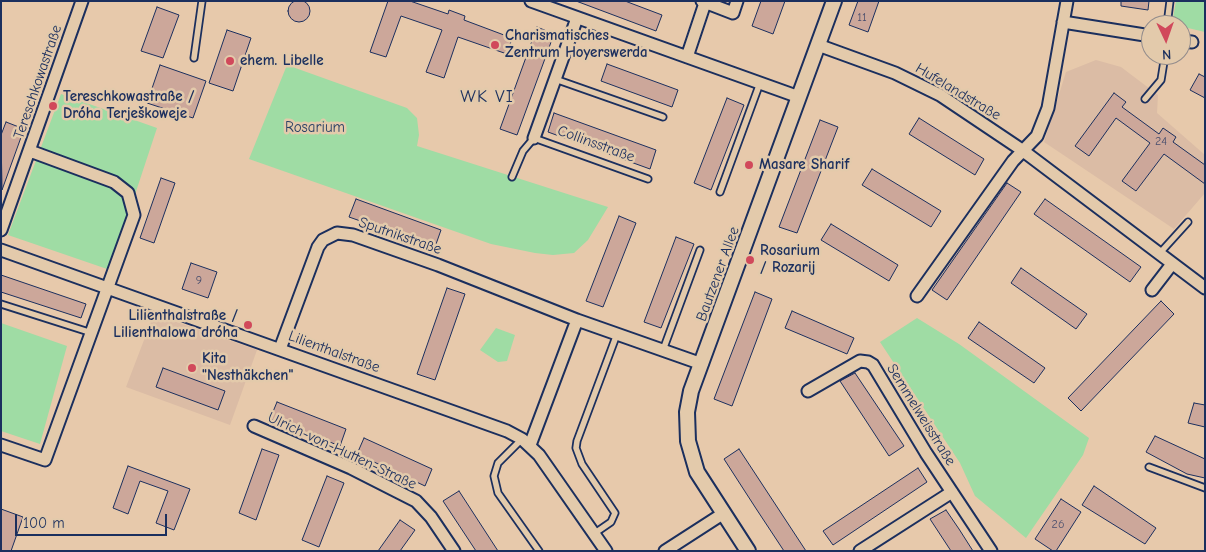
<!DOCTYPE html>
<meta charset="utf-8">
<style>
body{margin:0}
#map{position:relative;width:1206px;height:552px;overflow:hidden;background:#e7c9ab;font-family:"Comic Neue",sans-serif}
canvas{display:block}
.frame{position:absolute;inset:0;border:2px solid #1b2f5e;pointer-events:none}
.north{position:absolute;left:1141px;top:15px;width:50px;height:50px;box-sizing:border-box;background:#e3caab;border:1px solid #938c8c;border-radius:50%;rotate:177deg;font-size:14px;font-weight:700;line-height:20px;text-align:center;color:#1b2f5e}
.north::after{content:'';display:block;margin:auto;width:18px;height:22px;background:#d1495b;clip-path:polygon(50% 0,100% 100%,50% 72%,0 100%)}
.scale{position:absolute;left:15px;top:514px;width:152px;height:22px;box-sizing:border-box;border:2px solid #1b2f5e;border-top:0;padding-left:6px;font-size:15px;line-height:18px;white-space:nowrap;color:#1b2f5e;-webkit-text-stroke:4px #e3caab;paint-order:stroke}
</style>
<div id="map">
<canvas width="1206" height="552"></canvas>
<div class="frame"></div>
<div class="north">N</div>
<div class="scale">100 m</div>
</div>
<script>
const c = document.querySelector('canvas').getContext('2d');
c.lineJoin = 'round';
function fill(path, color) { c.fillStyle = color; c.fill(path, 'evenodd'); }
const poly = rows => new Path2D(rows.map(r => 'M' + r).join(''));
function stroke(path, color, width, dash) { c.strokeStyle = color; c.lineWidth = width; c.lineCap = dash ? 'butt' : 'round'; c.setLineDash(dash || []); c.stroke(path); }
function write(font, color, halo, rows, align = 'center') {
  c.font = font + ' "Comic Neue",sans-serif'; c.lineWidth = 5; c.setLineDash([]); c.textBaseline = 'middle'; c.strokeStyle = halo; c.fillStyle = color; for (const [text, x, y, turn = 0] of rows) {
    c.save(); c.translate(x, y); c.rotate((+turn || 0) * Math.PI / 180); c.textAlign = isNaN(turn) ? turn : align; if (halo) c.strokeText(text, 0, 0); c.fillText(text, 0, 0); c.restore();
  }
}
fill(poly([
 [1096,60,1121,67,1158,95,1157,113,1205,155,1205,193,1174,229,1044,142,1066,72],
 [154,314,257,350,230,425,126,387]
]), '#dbbca5');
fill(poly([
 [1176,1,1205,1,1205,32,1175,25,1173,18],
 [287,65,407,108,417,118,419,135,417,146,608,207,588,240,574,253,553,255,535,253,491,244,249,159],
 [61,94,157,128,110,270,8,235],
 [917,318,959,344,1089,438,1083,455,1026,538,975,496,960,463,880,342],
 [1,323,67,346,40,444,1,431],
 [496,328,515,335,507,361,498,362,480,350]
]), '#9fdca4');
const building = poly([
 '288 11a11 11 0 1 1 22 0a11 11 0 1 1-22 0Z',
 [388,1,410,1,448,14,449,10,465,16,464,20,512,38,507,54,458,37,444,78,426,72,442,30,401,16,386,57,370,52,388,1],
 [576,1,625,1,662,15,656,31,576,1],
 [761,1,785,1,773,34,752,26,761,1],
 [858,1,879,1,868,32,849,25,858,1],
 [1121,1,1149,1,1148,10,1121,6,1121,1],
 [157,7,179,15,163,58,141,51,157,7],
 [537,27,554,34,517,135,500,129,537,27],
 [227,30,251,38,233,91,209,83,227,30],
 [607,64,678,90,672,107,601,81,607,64],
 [160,65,206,81,193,118,147,103,160,65],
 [1199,74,1205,77,1205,98,1190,90,1199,74],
 [1114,93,1126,102,1122,107,1159,134,1163,128,1176,137,1173,142,1205,165,1205,184,1164,154,1136,191,1122,181,1150,143,1116,118,1089,156,1075,146,1114,93],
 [727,98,744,105,711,190,694,183,727,98],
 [554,113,656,150,650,169,548,132,554,113],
 [919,118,984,159,975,175,909,134,919,118],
 [820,120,838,127,797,233,779,227,820,120],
 [6,122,24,129,2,190,1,135,6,122],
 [872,169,941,211,931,227,862,185,872,169],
 [161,178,175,183,154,243,140,238,161,178],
 [1007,183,1021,192,947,300,932,290,1007,183],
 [356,199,441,230,435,247,349,217,356,199],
 [1045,199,1141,267,1130,282,1034,214,1045,199],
 [619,216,636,223,603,307,586,301,619,216],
 [831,224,898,265,889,281,821,240,831,224],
 [676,237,694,244,661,328,644,322,676,237],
 [191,263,217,272,208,298,182,289,191,263],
 [1021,268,1087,314,1076,329,1011,283,1021,268],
 [1,275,86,304,81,318,1,292,1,275],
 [447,288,465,294,435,380,417,374,447,288],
 [755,292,772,299,732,406,714,399,755,292],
 [1161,301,1174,314,1081,411,1068,398,1161,301],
 [792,311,854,338,847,354,785,328,792,311],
 [979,322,1045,368,1034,383,968,338,979,322],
 [163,368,225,391,218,410,156,387,163,368],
 [855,373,904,446,889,456,840,381,855,373],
 [277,402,346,429,340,446,270,419,277,402],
 [1194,403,1205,405,1205,427,1188,423,1194,403],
 [1155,436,1205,459,1205,478,1187,474,1146,452,1155,436],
 [364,438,432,469,425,486,357,454,364,438],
 [262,449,279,455,256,520,239,513,262,449],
 [739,449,806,551,784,551,755,507,724,459,739,449],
 [128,466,190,489,174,530,156,523,168,491,140,481,128,514,113,508,128,466],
 [918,468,927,482,833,545,823,531,918,468],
 [327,476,344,483,319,547,302,540,327,476],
 [1094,486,1156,528,1145,544,1082,505,1094,486],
 [459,491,498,551,476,551,443,501,459,491],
 [1061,499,1081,512,1056,551,1053,551,1035,539,1061,499],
 [1,509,23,517,11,551,1,551,1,509],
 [946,510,959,529,973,551,951,551,930,519,946,510],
 [400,520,415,530,400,551,378,551,400,520]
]);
fill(building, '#cca79a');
stroke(building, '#1b2f5e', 1);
const service = poly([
 [1167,25,1170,1],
 [194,58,202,1],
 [555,79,663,117],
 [1145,99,1161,80,1165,55],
 [512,177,523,151,534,138,648,179],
 [720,192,760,83],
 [1159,254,1188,222],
 [1,304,92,333],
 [663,350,700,250],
 [522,439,498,463,494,476,498,493,539,551],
 [1149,467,1205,488],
 [595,533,611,522,615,513,582,464,576,448,577,441,617,334]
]);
const minor = poly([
 [531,1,799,97],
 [702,1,733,13,737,1],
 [1063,22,1151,36],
 [1181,41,1192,42],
 [818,45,895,73,940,95,1022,150,1205,288],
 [687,57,705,3],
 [534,138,577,18],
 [1,230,82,1],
 [1,250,507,431,522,439,539,455,606,551],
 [1152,290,1172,264],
 [917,296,1013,161,1037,136,1048,108,1067,1],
 [280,349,318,247,323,240,337,233,353,235,438,265,577,320],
 [808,391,860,361,868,362,873,365,926,453,991,551],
 [254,426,351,468,416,501,431,517,454,551],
 [1,445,45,460,134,215,128,193,114,182,30,151],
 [530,445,577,320,702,364],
 [665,551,724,513],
 [860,551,952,492]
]);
const tertiary = poly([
 [748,551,697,472,688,441,687,412,691,391,834,1]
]);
stroke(service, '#1b2f5e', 9);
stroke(minor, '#1b2f5e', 15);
stroke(tertiary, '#1b2f5e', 18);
stroke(service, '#e3caab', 5.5);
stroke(minor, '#e3caab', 11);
stroke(tertiary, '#e3caab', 14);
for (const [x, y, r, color] of [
 [495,45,5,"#d1495b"],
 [230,61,5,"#d1495b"],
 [53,106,5,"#d1495b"],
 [749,165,5,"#d1495b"],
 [750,260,5,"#d1495b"],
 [248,325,5,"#d1495b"],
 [192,368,5,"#d1495b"]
]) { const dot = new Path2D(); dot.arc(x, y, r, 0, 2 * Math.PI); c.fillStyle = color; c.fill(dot); stroke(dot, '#e3caab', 2); }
write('12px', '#474d6d', null, [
 ["11",862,18],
 ["24",1161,142],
 ["9",199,281],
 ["26",1058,525]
]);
write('bold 15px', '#1b2f5e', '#e3caab', [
 ["Charismatisches",505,36],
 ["Zentrum Hoyerswerda",505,53],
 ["ehem. Libelle",240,61],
 ["Tereschkowastraße /",63,97],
 ["Dróha Terješkoweje",63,114],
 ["Masare Sharif",759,165],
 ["Rosarium",760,251],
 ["/ Rozarij",760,268],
 ["Lilienthalstraße /",238,316,"right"],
 ["Lilienthalowa dróha",238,333,"right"],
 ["Kita",202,359],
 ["\"Nesthäkchen\"",202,376]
], 'left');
write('15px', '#1b2f5e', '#e3caab', [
 ["Tereschkowastraße",38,82,-71],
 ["Hufelandstraße",958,92,31],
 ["Collinsstraße",596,144,20],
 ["Sputnikstraße",400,236,19],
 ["Bautzener Allee",718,274,-70],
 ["Lilienthalstraße",334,352,20],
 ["Semmelweisstraße",921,415,58],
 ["Ulrich-von-Hutten-Straße",342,451,25]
]);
write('15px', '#284065', '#e3caab', [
 ["Rosarium",315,128]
]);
c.letterSpacing = '1px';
write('18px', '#1b2f5e', '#e3caab', [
 ["WK VI",487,97]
]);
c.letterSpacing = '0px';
</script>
